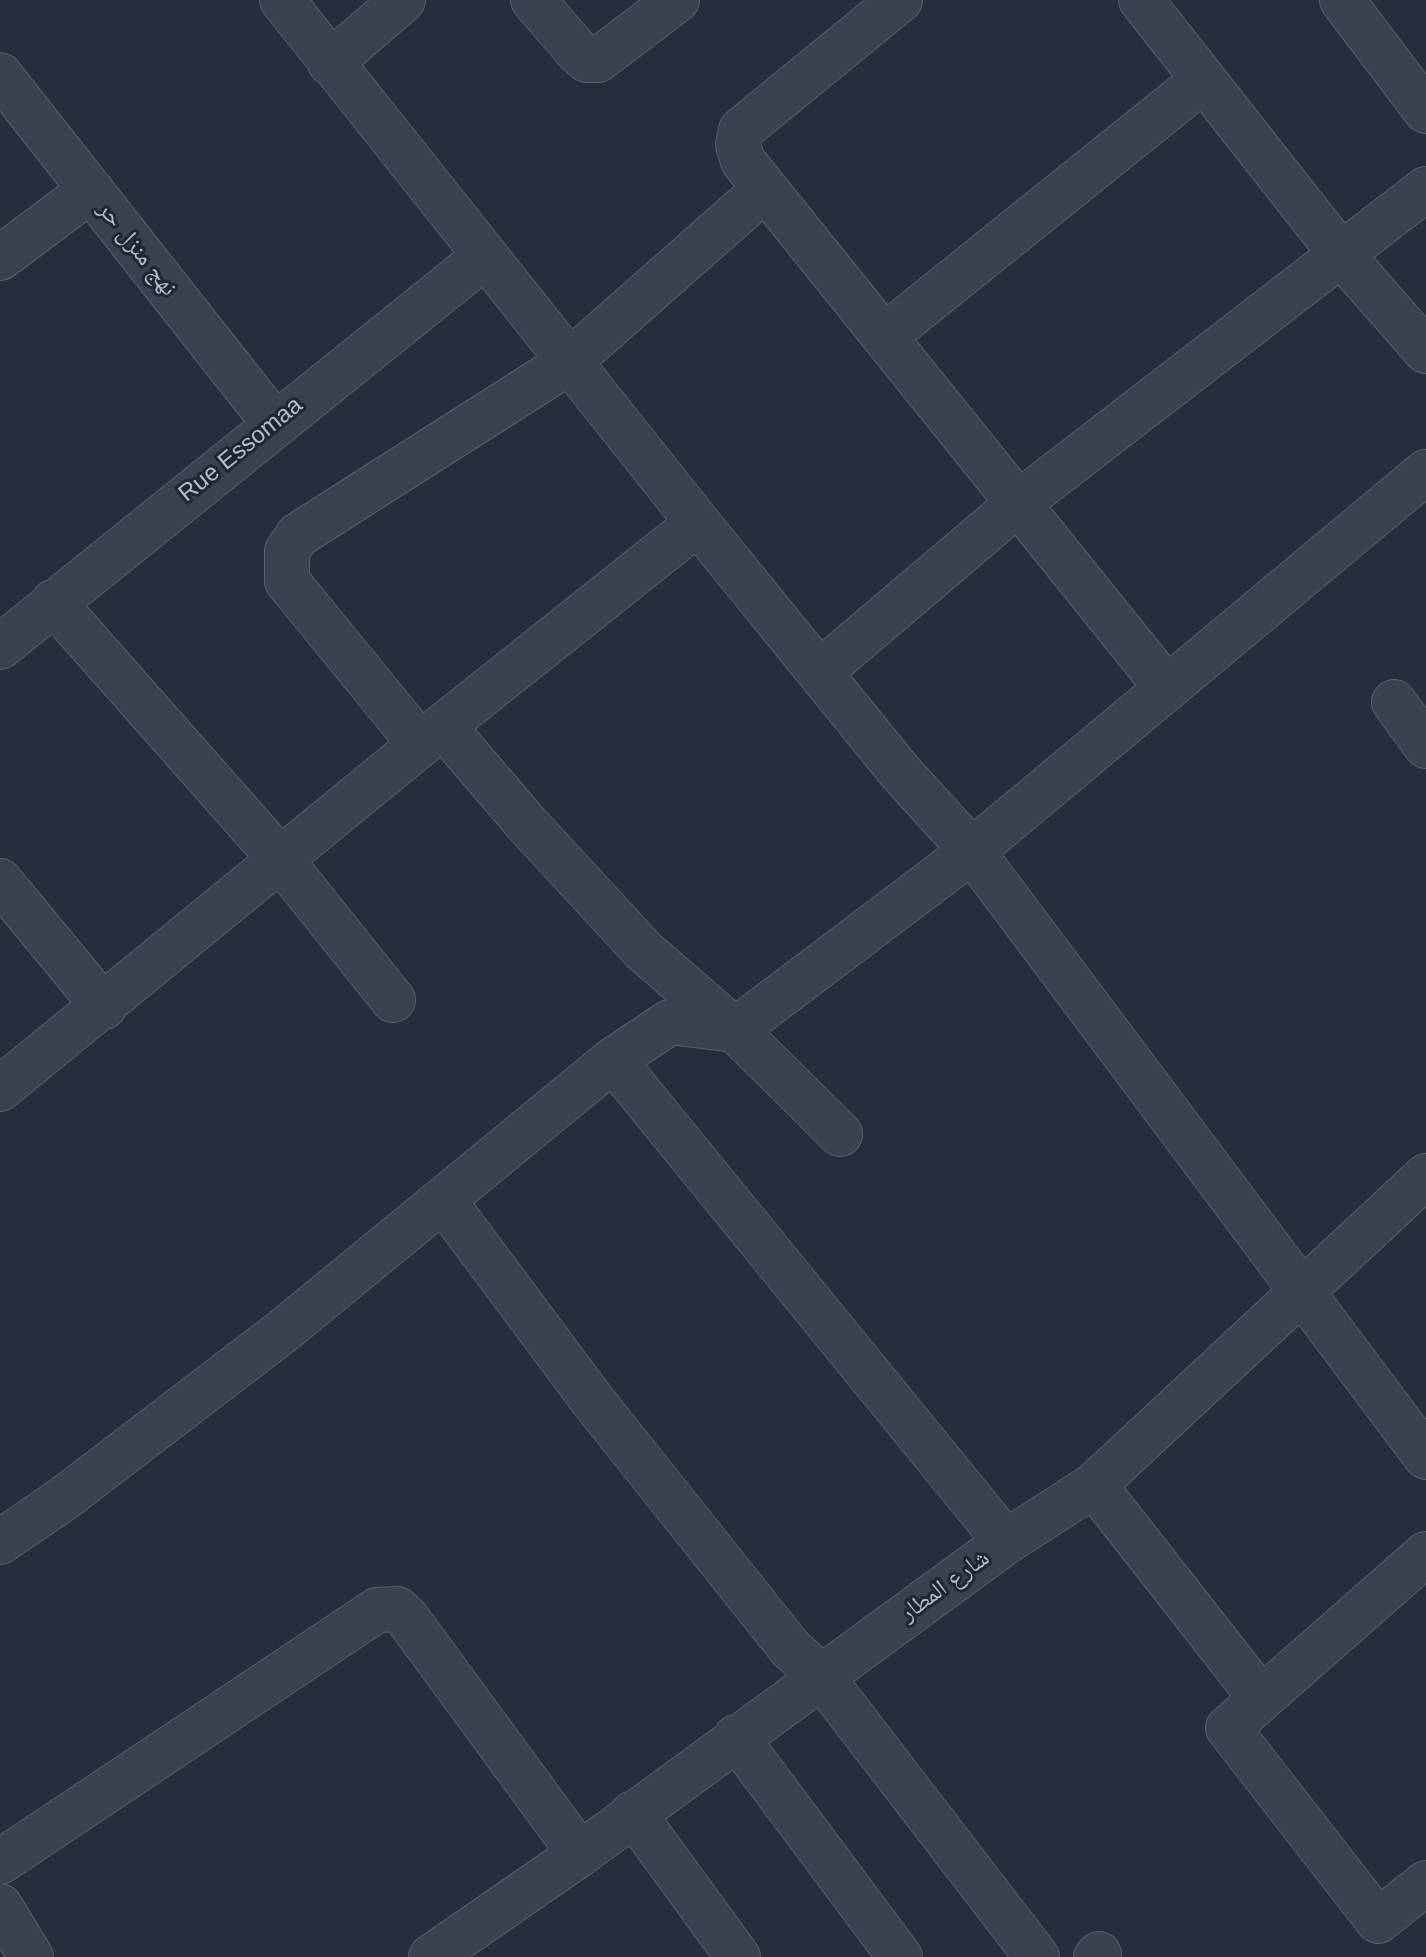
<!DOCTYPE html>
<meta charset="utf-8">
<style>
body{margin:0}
canvas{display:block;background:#242f3e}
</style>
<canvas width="1426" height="1957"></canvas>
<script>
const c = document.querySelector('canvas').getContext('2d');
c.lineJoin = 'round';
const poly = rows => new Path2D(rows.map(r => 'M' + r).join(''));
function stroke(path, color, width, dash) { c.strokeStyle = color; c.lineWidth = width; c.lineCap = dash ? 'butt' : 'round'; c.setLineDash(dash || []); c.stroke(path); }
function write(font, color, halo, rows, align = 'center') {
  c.font = font + ' Helvetica,"Noto Naskh Arabic",sans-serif'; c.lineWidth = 6; c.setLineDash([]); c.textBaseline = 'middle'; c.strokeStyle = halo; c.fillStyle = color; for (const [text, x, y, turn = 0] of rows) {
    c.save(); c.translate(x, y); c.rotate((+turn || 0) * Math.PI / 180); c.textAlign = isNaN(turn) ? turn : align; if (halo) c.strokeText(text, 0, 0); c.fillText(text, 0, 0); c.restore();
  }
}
const minor = poly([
 [282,0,698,523,901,773,972,851,1426,1457],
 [533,0,578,52,587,60,598,60,677,0],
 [900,0,741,130,738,145,743,161,1166,687],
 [1141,0,1340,253,1426,351],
 [1342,0,1426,111],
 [330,63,403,0],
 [0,75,274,423],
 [0,258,91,190],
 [886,335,1202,81],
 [53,602,281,860,393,1000],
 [0,647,484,257],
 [820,672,1020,502,1426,189],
 [1394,702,1426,746],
 [443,726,526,823,644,951,735,1030,840,1134],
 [420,744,287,581,287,551,298,535,568,363,765,189],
 [0,881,104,1007],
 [613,1060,1006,1542],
 [0,1089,443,726,698,523],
 [444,1201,593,1401,790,1648,821,1676,1037,1957],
 [1094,1485,1260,1697],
 [0,1542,63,1499,283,1331,613,1060,670,1022,735,1030,972,851,1426,472],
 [1426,1554,1228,1728,1378,1921,1426,1883],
 [736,1737,900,1957],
 [633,1813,738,1957],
 [0,1862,377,1610,397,1609,407,1618,580,1854],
 [0,1906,31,1957],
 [431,1957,580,1854,1006,1542,1094,1485,1426,1176],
 [1096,1957,1099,1954]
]);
stroke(minor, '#565f6c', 46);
stroke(minor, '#38414e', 44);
write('24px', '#b4bcc9', '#1d2633', [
 ["نهج منزل حر",137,249,52],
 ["Rue Essomaa",241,450,-39],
 ["شارع المطار",945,1586,-36]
]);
</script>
